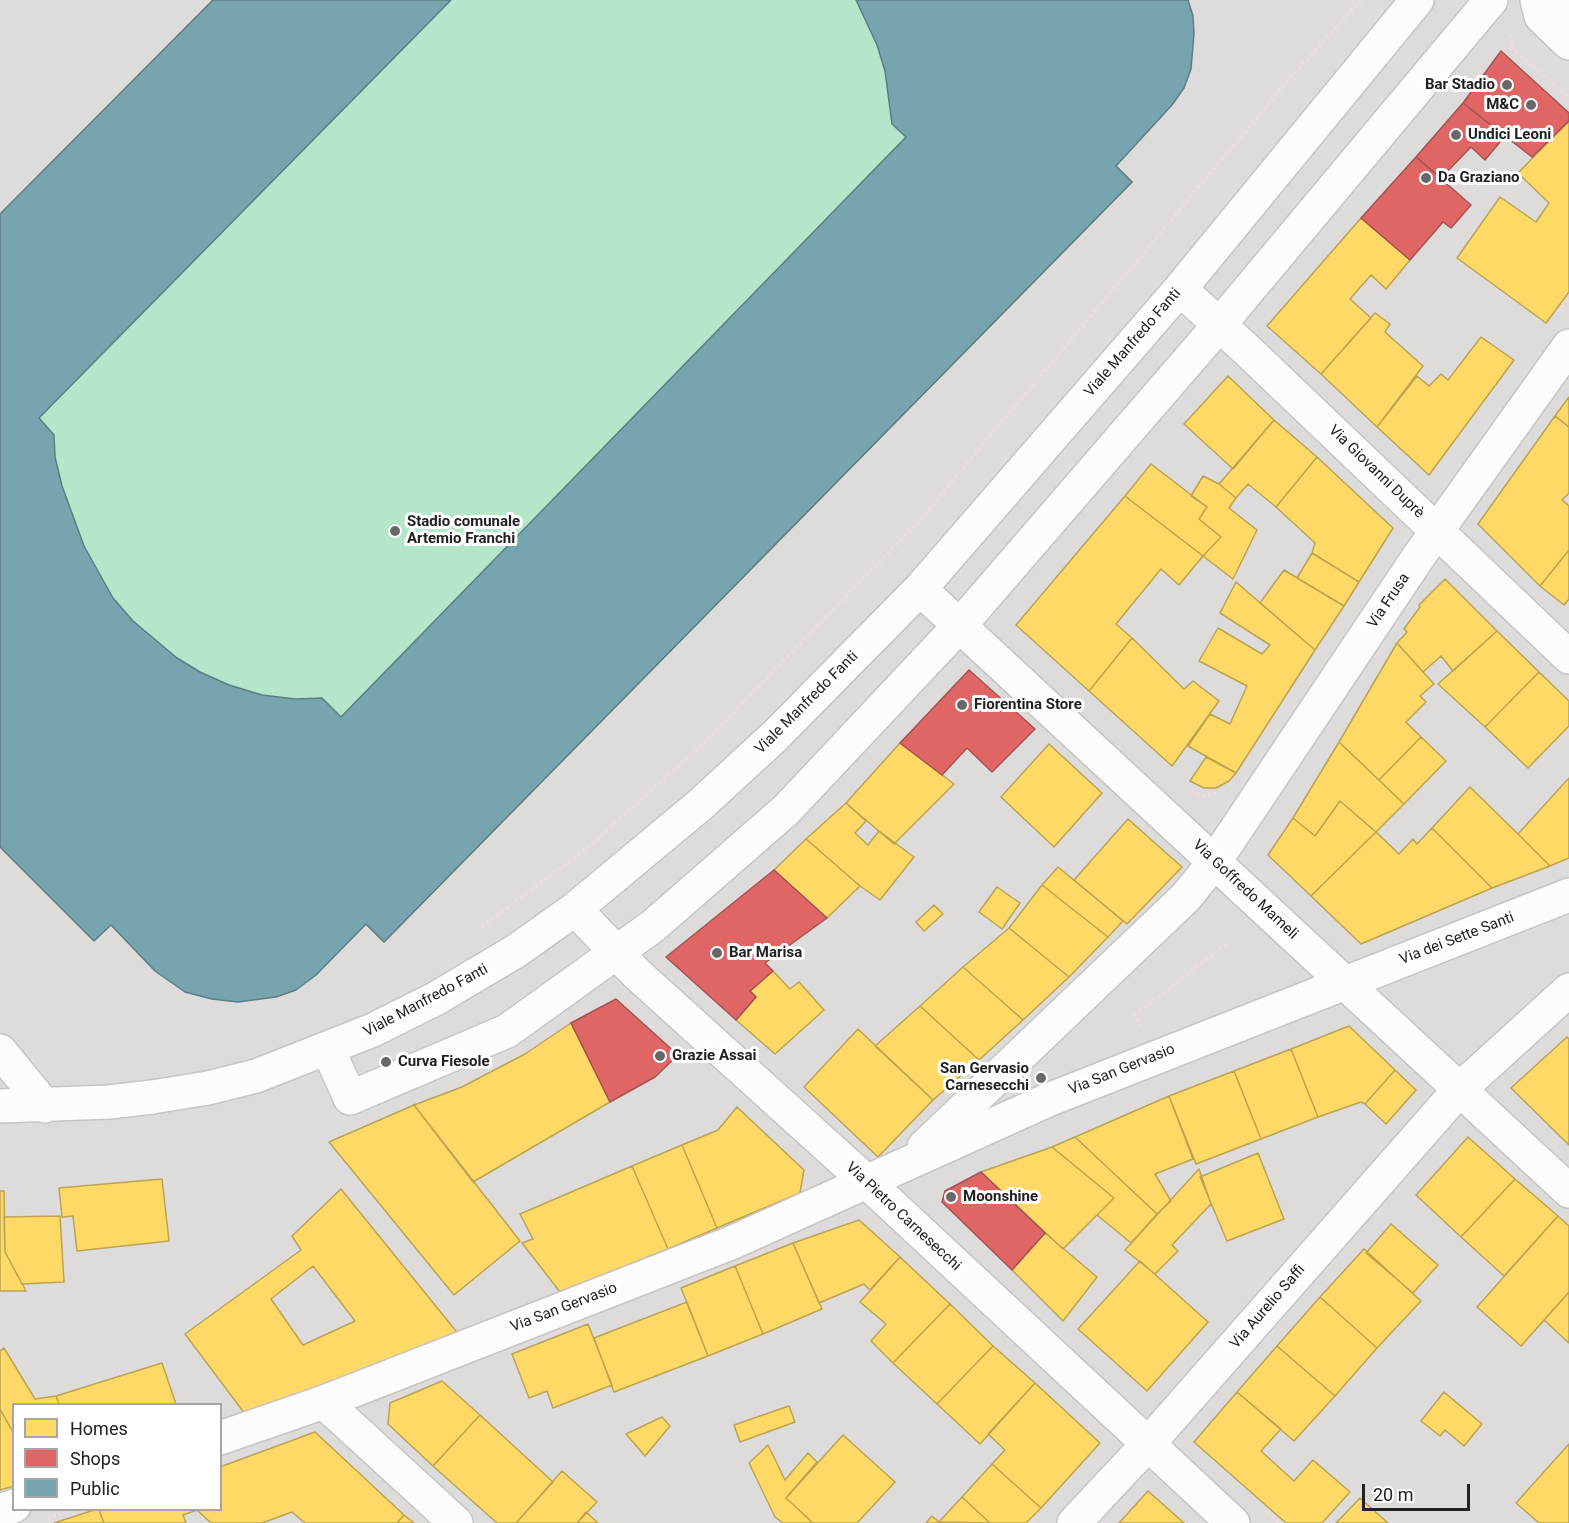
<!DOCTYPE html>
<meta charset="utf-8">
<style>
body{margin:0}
#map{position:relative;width:1569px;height:1523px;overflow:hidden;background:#efece9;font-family:Roboto,sans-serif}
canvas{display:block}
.legend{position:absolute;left:12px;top:1403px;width:210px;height:108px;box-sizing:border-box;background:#fff;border:2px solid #a6a6a6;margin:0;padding:8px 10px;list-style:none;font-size:18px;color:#212121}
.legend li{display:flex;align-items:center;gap:12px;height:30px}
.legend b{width:30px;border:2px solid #a6a6a6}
.scale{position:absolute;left:1362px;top:1484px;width:108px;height:27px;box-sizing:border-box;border:3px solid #212121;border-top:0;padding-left:8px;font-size:18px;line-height:21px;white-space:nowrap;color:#212121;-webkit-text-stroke:4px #fff;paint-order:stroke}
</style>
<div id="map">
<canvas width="1569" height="1523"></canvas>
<ul class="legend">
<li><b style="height:16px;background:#ffd966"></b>Homes</li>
<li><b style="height:16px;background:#e06666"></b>Shops</li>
<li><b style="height:16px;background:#76a5af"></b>Public</li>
</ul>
<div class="scale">20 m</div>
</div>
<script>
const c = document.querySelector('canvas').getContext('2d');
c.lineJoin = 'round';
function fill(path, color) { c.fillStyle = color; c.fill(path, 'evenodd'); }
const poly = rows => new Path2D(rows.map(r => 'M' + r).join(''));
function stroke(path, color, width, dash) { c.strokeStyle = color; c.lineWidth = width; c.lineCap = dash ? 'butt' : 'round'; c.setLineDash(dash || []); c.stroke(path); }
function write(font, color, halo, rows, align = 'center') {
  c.font = font + ' Roboto,sans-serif'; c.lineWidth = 6; c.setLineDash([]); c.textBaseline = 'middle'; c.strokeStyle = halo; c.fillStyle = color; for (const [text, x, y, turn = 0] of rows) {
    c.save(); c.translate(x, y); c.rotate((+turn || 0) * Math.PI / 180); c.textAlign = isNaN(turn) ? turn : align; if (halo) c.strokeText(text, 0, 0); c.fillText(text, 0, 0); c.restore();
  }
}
fill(poly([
 [0,0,1569,0,1569,1523,0,1523],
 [14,1404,220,1404,220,1510,14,1510]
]), '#dedcdb');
fill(poly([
 [213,0,1188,0,1193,16,1194,34,1191,69,1184,88,1172,105,1116,166,1132,182,384,942,366,924,296,990,276,997,238,1002,212,999,185,992,155,971,111,925,94,941,0,847,0,214]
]), '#b4e6c9');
const homes = poly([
 [1038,89,1132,182,384,942,295,854,1038,89],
 [1569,121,1569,292,1546,323,1457,258,1500,197,1536,222,1549,203,1518,173,1569,121],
 [1361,218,1410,260,1386,289,1371,275,1350,299,1371,318,1321,374,1267,326,1361,218],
 [1375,313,1390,324,1385,332,1423,366,1377,427,1321,374,1375,313],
 [1481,337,1514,360,1429,475,1377,427,1417,376,1429,386,1441,374,1448,380,1481,337],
 [1228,376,1274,420,1233,469,1184,424,1228,376],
 [1569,397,1569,427,1555,416,1569,397],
 [1555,416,1569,427,1569,493,1562,500,1569,506,1569,550,1540,586,1478,524,1555,416],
 [1274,420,1317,457,1276,507,1248,484,1236,498,1219,484,1274,420],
 [1317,457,1393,528,1359,582,1312,553,1315,543,1276,507,1317,457],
 [1151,464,1207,507,1199,519,1221,537,1203,556,1125,496,1151,464],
 [1203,476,1219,484,1236,498,1229,508,1257,530,1233,579,1203,556,1221,537,1199,519,1207,507,1191,496,1203,476],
 [1125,496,1203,556,1179,585,1161,569,1116,624,1132,638,1089,691,1016,625,1125,496],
 [1569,550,1569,599,1564,605,1540,586,1569,550],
 [1312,553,1359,582,1344,606,1297,578,1312,553],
 [1284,570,1344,606,1315,650,1260,603,1284,570],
 [1445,579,1497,631,1453,671,1441,656,1423,672,1397,643,1407,632,1404,629,1420,607,1419,605,1445,579],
 [1236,582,1315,650,1236,773,1188,746,1210,714,1230,724,1247,686,1199,661,1218,628,1262,654,1270,645,1220,613,1236,582],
 [1497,631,1539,672,1485,727,1438,684,1497,631],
 [1132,638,1184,689,1193,681,1219,701,1172,766,1089,691,1132,638],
 [1397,643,1434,684,1420,696,1426,702,1406,722,1421,737,1379,780,1339,742,1397,643],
 [1539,672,1569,701,1569,726,1528,768,1485,727,1539,672],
 [1421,737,1446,761,1404,804,1379,780,1421,737],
 [1339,742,1404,804,1376,832,1340,801,1315,836,1293,818,1339,742],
 [900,743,954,784,894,844,846,803,900,743],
 [1049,744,1102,793,1054,847,1001,797,1049,744],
 [1206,757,1236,773,1229,781,1216,788,1204,788,1190,781,1206,757],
 [1569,778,1569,858,1550,866,1518,834,1569,778],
 [1470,787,1518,834,1550,866,1492,888,1432,828,1470,787],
 [1340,801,1376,832,1311,896,1268,855,1293,818,1315,836,1340,801],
 [846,803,866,821,855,833,868,845,879,831,914,857,880,900,860,886,806,839,846,803],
 [1128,819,1182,867,1127,924,1074,880,1128,819],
 [1432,828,1492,888,1361,944,1311,896,1376,832,1399,854,1413,839,1417,844,1432,828],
 [806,839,860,886,827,918,774,870,806,839],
 [1058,867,1123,921,1108,937,1042,885,1058,867],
 [1042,885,1108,937,1069,977,1009,928,1042,885],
 [997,887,1020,903,1002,929,979,912,997,887],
 [934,905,943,914,924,931,916,922,934,905],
 [1009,928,1069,977,1023,1020,963,967,1009,928],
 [963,967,1023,1020,979,1060,920,1006,963,967],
 [773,971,790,989,799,982,824,1010,775,1054,736,1020,756,997,750,991,773,971],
 [920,1006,979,1060,933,1100,875,1046,920,1006],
 [571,1023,610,1102,473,1182,414,1105,462,1087,525,1054,571,1023],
 [1349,1026,1395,1070,1365,1104,1361,1102,1318,1117,1291,1049,1349,1026],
 [858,1029,933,1100,878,1157,804,1087,858,1029],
 [1567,1037,1569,1039,1569,1145,1511,1088,1567,1037],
 [1291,1049,1318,1117,1261,1139,1234,1071,1291,1049],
 [1395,1070,1416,1090,1386,1124,1365,1104,1395,1070],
 [1234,1071,1261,1139,1196,1164,1169,1096,1234,1071],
 [1169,1096,1193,1159,1155,1174,1171,1201,1157,1214,1075,1137,1169,1096],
 [414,1105,520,1241,454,1295,329,1142,414,1105],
 [737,1107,804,1170,800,1193,717,1228,682,1145,718,1130,737,1107],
 [1075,1137,1157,1214,1131,1243,1097,1215,1114,1198,1052,1147,1075,1137],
 [1468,1137,1515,1179,1461,1237,1416,1195,1468,1137],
 [682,1145,717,1228,668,1249,632,1166,682,1145],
 [1052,1147,1114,1198,1063,1249,981,1172,1052,1147],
 [1258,1153,1284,1219,1227,1241,1200,1177,1258,1153],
 [632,1166,668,1249,560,1292,522,1243,533,1239,520,1214,632,1166],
 [1199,1169,1211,1204,1172,1245,1178,1251,1155,1274,1125,1250,1199,1169],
 [162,1179,169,1241,77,1251,73,1216,62,1217,59,1188,162,1179],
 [1515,1179,1558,1216,1504,1276,1461,1237,1515,1179],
 [341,1189,460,1336,245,1414,185,1334,301,1250,292,1236,341,1189],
 [313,1266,355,1321,303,1345,271,1299,313,1266],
 [0,1191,4,1191,5,1252,26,1291,0,1291,0,1191],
 [60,1216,64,1282,22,1284,5,1252,4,1217,60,1216],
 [1558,1216,1569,1226,1569,1292,1521,1346,1477,1307,1558,1216],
 [859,1220,900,1257,870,1290,864,1284,819,1303,793,1243,859,1220],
 [1391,1224,1438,1265,1413,1293,1366,1253,1391,1224],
 [1045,1233,1097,1277,1063,1321,1012,1270,1045,1233],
 [793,1243,822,1309,763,1334,735,1266,793,1243],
 [1364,1249,1421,1301,1377,1348,1320,1297,1364,1249],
 [900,1257,950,1304,893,1363,871,1341,886,1324,860,1302,900,1257],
 [1140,1261,1208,1322,1147,1391,1078,1329,1140,1261],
 [735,1266,763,1334,708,1356,681,1288,735,1266],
 [1569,1292,1569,1343,1544,1320,1569,1292],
 [1320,1297,1377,1348,1335,1396,1277,1346,1320,1297],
 [687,1302,708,1356,614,1392,594,1338,687,1302],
 [950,1304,993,1346,937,1404,893,1363,950,1304],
 [588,1324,612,1385,553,1408,547,1391,529,1398,512,1354,588,1324],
 [993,1346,1035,1383,980,1444,937,1404,993,1346],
 [1277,1346,1335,1396,1294,1441,1237,1392,1277,1346],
 [4,1348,35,1399,56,1396,59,1404,14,1404,14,1434,0,1409,0,1351,4,1348],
 [162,1363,176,1404,59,1404,56,1396,162,1363],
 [442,1381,480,1415,433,1466,388,1424,390,1403,442,1381],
 [1035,1383,1100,1443,1041,1508,992,1464,1005,1450,988,1434,1035,1383],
 [1237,1392,1281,1429,1261,1451,1294,1481,1313,1460,1350,1492,1322,1523,1286,1523,1194,1442,1237,1392],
 [1444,1392,1482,1424,1464,1446,1445,1430,1440,1436,1421,1421,1444,1392],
 [789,1406,795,1422,740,1442,734,1425,789,1406],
 [0,1409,14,1434,14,1486,0,1490,0,1409],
 [480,1415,553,1482,516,1523,497,1523,433,1466,480,1415],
 [662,1417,670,1426,645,1456,626,1434,662,1417],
 [315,1432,404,1515,397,1523,305,1523,292,1512,262,1523,211,1523,197,1510,220,1510,220,1467,315,1432],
 [843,1435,895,1482,857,1523,813,1523,786,1498,843,1435],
 [1569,1444,1569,1523,1539,1523,1516,1503,1569,1444],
 [768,1445,785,1480,808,1453,817,1462,786,1498,813,1523,783,1523,775,1517,749,1463,768,1445],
 [992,1464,1041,1508,1026,1523,990,1523,962,1497,992,1464],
 [562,1471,597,1502,577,1523,516,1523,562,1471],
 [1148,1491,1184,1523,1119,1523,1148,1491],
 [962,1497,990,1523,939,1522,962,1497],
 [1360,1498,1388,1523,1336,1523,1360,1498],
 [94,1510,99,1510,104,1523,54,1523,94,1510],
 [99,1510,197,1510,183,1515,186,1523,104,1523,99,1510],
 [586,1512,598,1523,577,1523,586,1512],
 [404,1515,414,1523,397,1523,404,1515],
 [932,1516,939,1522,941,1523,926,1523,932,1516]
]);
fill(homes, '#ffd966');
stroke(homes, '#bca251', 1.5);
const shops = poly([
 [1501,51,1569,113,1569,121,1532,157,1463,103,1501,51],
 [1463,103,1505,136,1485,160,1471,147,1441,178,1416,157,1463,103],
 [1416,157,1471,205,1451,228,1443,222,1410,260,1361,218,1416,157],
 [969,670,1035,729,992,772,967,748,942,775,900,743,969,670],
 [774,870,827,918,765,963,773,971,750,991,756,997,736,1020,666,957,774,870],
 [616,999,678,1055,655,1077,610,1102,571,1023,616,999],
 [981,1172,1045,1233,1012,1270,942,1202,945,1191,981,1172]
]);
fill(shops, '#e06666');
stroke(shops, '#a75151', 1.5);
const public = poly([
 [213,0,451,0,39,418,54,435,55,457,62,486,84,546,113,598,133,621,177,658,200,672,229,685,262,695,295,699,322,698,341,717,906,137,892,124,885,71,877,45,856,0,1188,0,1193,16,1194,34,1191,69,1184,88,1172,105,1116,166,1132,182,384,942,366,924,316,975,296,990,276,997,238,1002,212,999,185,992,155,971,111,925,94,941,0,847,0,214,213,0]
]);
fill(public, '#76a5af');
stroke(public, '#5c7d84', 1.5);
const minor = poly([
 [1180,289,1248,351,1569,657],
 [920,589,1569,1191],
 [575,909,637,974,868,1183,1233,1523],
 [328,1049,350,1098,507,1031,653,926,786,810,961,624,1220,324,1491,0],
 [0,1051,45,1106],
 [0,1106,109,1102,152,1097,208,1088,256,1076,373,1030,435,999,516,951,575,909,700,805,775,736,920,589,1180,289,1417,0],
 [924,1147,1186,897,1215,861,1419,556,1569,346],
 [324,1402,456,1523],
 [220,1438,324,1402,731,1243,1048,1100,1569,895],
 [0,1511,14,1506],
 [1074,1523,1148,1444,1460,1089,1569,990]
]);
const tertiary = poly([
 [1537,0,1541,16,1569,43],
 [1564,0,1569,5]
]);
stroke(minor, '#c6c5c4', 36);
stroke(tertiary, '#c6c5c4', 36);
stroke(poly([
 [1511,35,1512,48,1569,98],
 [1559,312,1569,298],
 [1191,791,1203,796,1219,793],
 [482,927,586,849,700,747,919,521,1291,77,1361,0],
 [1140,1027,1135,1015,1229,942],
 [1267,1512,1279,1523],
 [47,1518,72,1510],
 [1032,1523,1039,1515]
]), '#ecdbdb', 4, [3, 3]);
stroke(minor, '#fdfcfc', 33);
stroke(tertiary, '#fdfcfc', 33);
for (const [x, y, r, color] of [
 [1507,85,6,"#696867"],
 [1531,105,6,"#696867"],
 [1456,135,6,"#696867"],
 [1426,178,6,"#696867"],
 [395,531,6,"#696867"],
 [962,705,6,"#696867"],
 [717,953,6,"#696867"],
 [660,1056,6,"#696867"],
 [386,1062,6,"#696867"],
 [1041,1078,6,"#696867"],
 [951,1197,6,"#696867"]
]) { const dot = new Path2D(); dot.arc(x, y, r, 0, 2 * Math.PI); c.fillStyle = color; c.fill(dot); stroke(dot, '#fff', 2); }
write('bold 15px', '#212121', '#fff', [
 ["Bar Stadio",1495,85,"right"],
 ["M&C",1519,105,"right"],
 ["Undici Leoni",1468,135],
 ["Da Graziano",1438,178],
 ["Stadio comunale",407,522],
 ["Artemio Franchi",407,539],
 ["Fiorentina Store",974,705],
 ["Bar Marisa",729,953],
 ["Grazie Assai",672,1056],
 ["Curva Fiesole",398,1062],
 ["San Gervasio",1029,1069,"right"],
 ["Carnesecchi",1029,1086,"right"],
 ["Moonshine",963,1197]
], 'left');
write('15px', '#212121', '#fff', [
 ["Viale Manfredo Fanti",1133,343,-49],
 ["Via Giovanni Duprè",1376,472,44],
 ["Via Frusa",1389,601,-56],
 ["Viale Manfredo Fanti",807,703,-45],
 ["Via Goffredo Mameli",1245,890,43],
 ["Via dei Sette Santi",1457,939,-21],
 ["Viale Manfredo Fanti",426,1001,-28],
 ["Via San Gervasio",1122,1070,-22],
 ["Via Pietro Carnesecchi",903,1217,43],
 ["Via Aurelio Saffi",1268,1307,-49],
 ["Via San Gervasio",564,1308,-21]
]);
</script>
